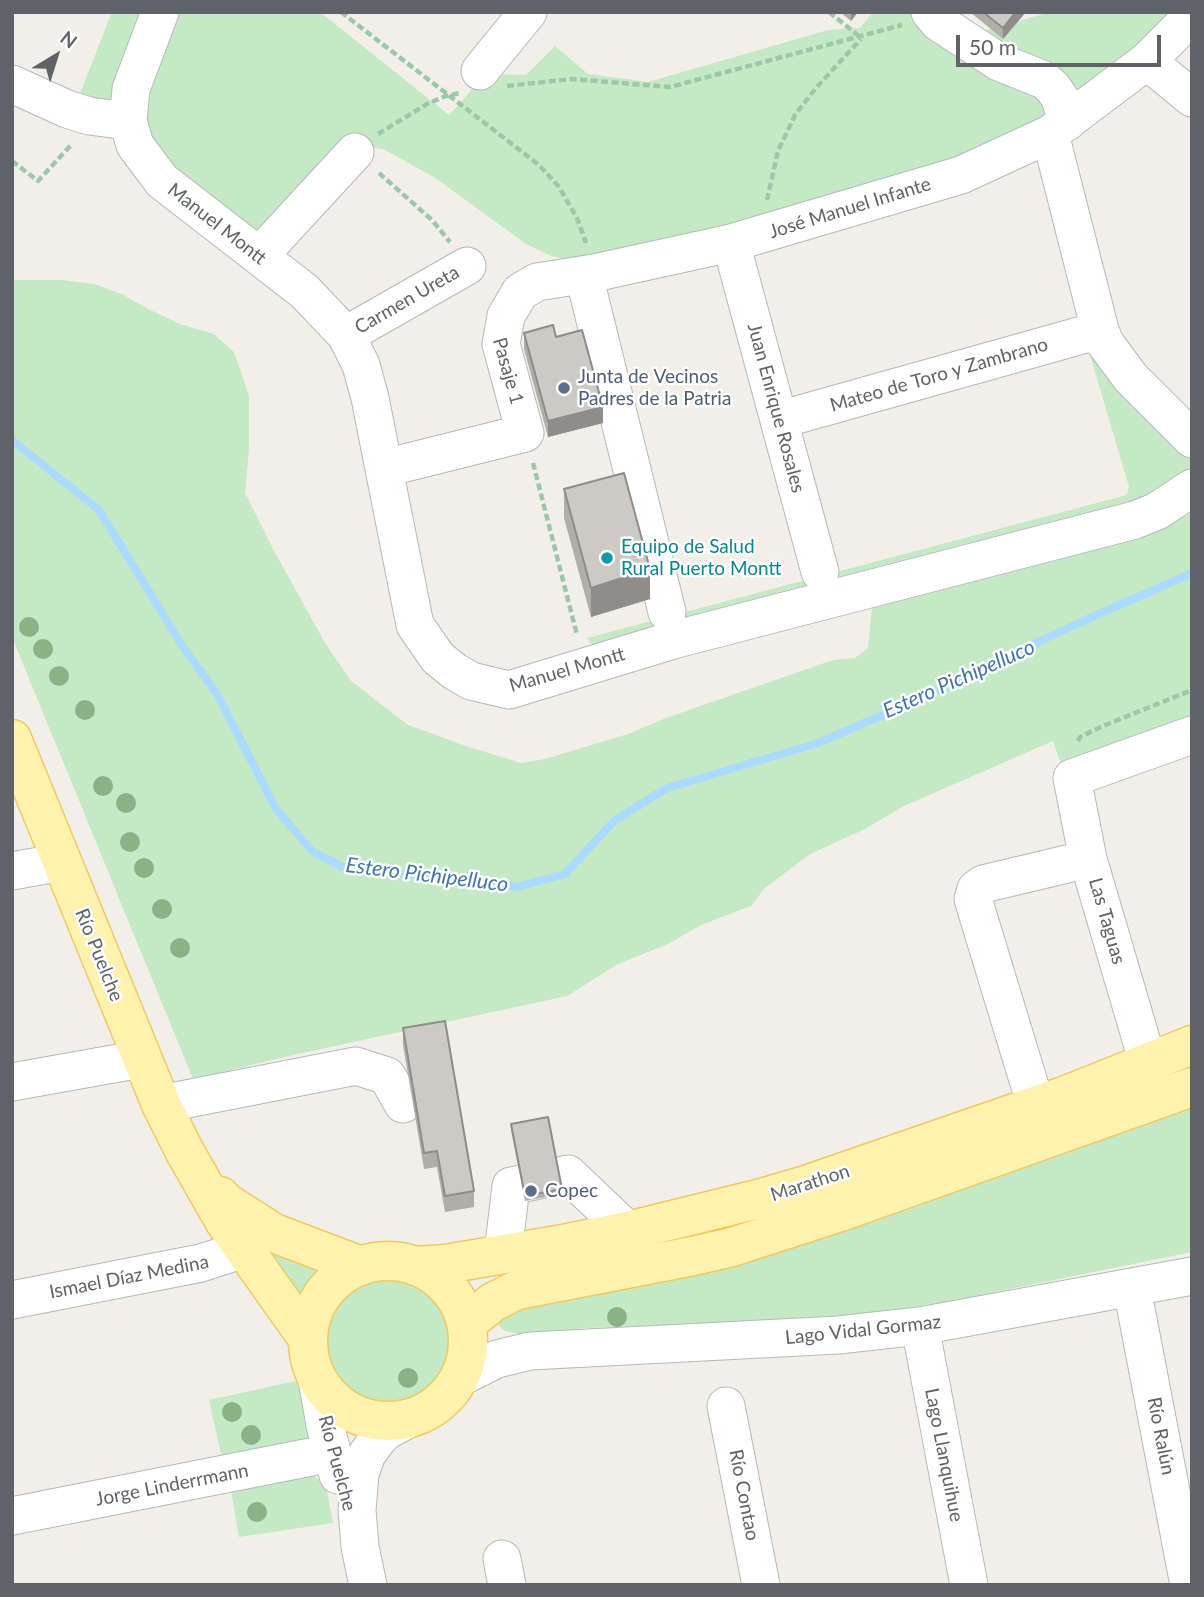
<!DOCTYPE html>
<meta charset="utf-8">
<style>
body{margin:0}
#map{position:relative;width:1204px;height:1597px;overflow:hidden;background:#f1efe8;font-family:Lato,sans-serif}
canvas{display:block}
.frame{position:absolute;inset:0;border:14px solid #5f6368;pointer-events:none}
.north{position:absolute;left:21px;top:21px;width:70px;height:70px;-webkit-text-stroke:5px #fff;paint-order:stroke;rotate:38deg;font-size:19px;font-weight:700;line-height:28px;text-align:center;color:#5f6368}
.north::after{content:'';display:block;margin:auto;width:24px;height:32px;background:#5f6368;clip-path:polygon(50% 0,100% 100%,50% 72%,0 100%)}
.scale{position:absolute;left:956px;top:35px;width:205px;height:32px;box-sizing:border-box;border:4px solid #5f6368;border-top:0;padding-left:9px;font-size:21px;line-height:24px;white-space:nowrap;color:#5f6368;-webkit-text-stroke:5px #fff;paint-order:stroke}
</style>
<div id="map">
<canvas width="1204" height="1597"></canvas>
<div class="frame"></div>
<div class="north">N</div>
<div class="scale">50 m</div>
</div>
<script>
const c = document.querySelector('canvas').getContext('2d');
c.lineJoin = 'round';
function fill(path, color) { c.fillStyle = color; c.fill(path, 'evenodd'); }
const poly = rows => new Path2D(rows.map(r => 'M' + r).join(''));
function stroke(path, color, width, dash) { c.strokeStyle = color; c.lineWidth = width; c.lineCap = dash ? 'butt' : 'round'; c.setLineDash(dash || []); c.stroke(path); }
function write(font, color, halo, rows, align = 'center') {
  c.font = font + ' Lato,sans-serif'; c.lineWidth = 5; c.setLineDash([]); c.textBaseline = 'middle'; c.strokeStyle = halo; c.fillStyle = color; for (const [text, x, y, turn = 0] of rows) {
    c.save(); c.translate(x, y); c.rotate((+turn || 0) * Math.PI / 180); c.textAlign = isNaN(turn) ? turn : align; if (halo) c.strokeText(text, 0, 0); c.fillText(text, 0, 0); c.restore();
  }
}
fill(poly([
 [112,12,148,12,113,106,77,101],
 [175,12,320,12,449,115,486,74,526,75,555,46,588,74,648,82,828,30,860,28,873,12,926,12,959,38,1051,12,1185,12,1046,123,929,175,579,262,551,256,526,244,434,177,383,149,350,146,258,240,171,170,150,143,143,105],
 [12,280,61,280,94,284,122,294,146,308,180,324,214,334,234,352,249,396,249,449,245,493,273,549,325,643,351,681,408,725,469,747,521,763,545,759,628,734,666,718,833,660,855,658,868,648,872,608,1165,526,1192,513,1192,726,1065,775,1053,741,904,806,863,830,810,854,764,889,751,906,701,925,668,944,618,964,567,996,293,1055,193,1079,12,637],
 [1086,341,1192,456,1192,475,1143,503,596,650,587,638,1127,495,1129,487],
 [1192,1107,1192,1252,936,1304,842,1316,776,1322,584,1328,525,1335,505,1331,498,1325,510,1309],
 [271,1251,329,1268,312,1285,301,1303,270,1254],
 '327 1342a61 61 0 1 1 122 0a61 61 0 1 1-122 0Z',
 [300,1380,313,1420,309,1440,223,1462,209,1400],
 [306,1473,313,1475,326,1486,333,1523,239,1537,230,1485]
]), '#c5e8c5');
stroke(poly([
 [12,440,99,510,183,647,217,694,276,809,312,851,344,868,468,879,517,887,565,874,614,821,667,788,815,744,906,705,1072,626,1192,573]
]), '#aadaff', 8);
const minor = poly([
 [160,12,131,89,128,121,135,145,162,181,304,291,346,335,361,365,370,398,415,625,438,658,454,671,471,681,509,690,673,640,1135,520,1157,511,1192,488],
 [930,12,938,22,999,62,1044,80,1053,88,1060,98,1067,122],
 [1147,61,1192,98],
 [480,71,528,12],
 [12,84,67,109,89,116,128,121],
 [1050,134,1100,330,1105,343,1131,378,1192,439],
 [731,243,820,572],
 [259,256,355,152],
 [584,275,667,612],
 [346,335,467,266],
 [779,420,1100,330],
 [385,468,525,433,501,344,506,316,520,292,537,282,594,273,731,243,961,175,1050,134,1147,61,1192,16],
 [12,871,62,862],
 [1148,1063,1088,859,1072,778,1192,735],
 [12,1082,141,1059],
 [161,1104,356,1066,387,1076,403,1104],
 [1036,1106,973,899,976,889,983,884,1088,859],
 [503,1253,511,1186,568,1174,628,1231],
 [1132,1288,1189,1585],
 [12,1300,201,1263,244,1249],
 [920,1326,969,1585],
 [459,1378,497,1359,530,1351,838,1335,920,1326,1192,1276],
 [317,1379,325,1425,338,1475],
 [726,1406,761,1585],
 [12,1516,331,1453],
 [502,1559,507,1585],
 [368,1585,360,1547,357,1510,360,1474,367,1454,379,1438,386,1431,410,1418]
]);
const major = poly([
 [12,739,161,1104,185,1152,225,1222,308,1339],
 [220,1196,227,1203,274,1233,361,1266],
 '308 1341a80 80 0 1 1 160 0a80 80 0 1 1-160 0Z',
 [415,1266,446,1264,563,1244,628,1231,762,1198,806,1185,1064,1096,1192,1045],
 [467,1323,493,1302,517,1290,693,1256,732,1247,840,1212,1192,1087]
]);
stroke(minor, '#b5b8bc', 39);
stroke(major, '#f2c960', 41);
stroke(poly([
 [341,12,539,165,559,187,577,218,586,243],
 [829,12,860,37],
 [507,86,572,79,670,87,902,25],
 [378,134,427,104,446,96,460,93],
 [12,161,38,181,72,144],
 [379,173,432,220,450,242],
 [767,200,778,151,795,115,816,88,861,39],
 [533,463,577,635],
 [1078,741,1080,737,1103,726,1192,690]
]), '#9cc7a9', 4.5, [7, 3.5]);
stroke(minor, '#fff', 37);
stroke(major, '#fff2af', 38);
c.fillStyle = '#89b387';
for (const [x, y] of [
 [29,627],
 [43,649],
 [59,676],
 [85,710],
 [103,786],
 [126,803],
 [130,842],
 [144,868],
 [162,909],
 [180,948],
 [617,1317],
 [408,1378],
 [232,1412],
 [251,1435],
 [257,1512]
]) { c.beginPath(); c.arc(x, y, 10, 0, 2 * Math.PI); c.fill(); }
fill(poly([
 [840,12,858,12,851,21],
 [970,12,1026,12,1003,39],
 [524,333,556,337,603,423,548,437,524,349],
 [564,489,650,599,591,617,564,518],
 [403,1028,474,1191,474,1207,445,1212,437,1167,424,1169,403,1045],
 [511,1124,562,1189,562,1194,525,1201,511,1130]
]), '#afaea9');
fill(poly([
 [851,12,858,12,851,21],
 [1016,12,1026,12,1003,39,1003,28],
 [603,407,603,423,548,437,548,421],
 [650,569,650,599,591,617,591,588]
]), '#8f8d8a');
const building = poly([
 [983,12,1016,12,1003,28,983,12],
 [553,325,556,337,582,330,603,407,548,421,524,333,553,325],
 [624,473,650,569,591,588,564,489,624,473],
 [445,1021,474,1191,445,1196,437,1151,424,1153,403,1028,445,1021],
 [548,1117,562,1189,525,1196,511,1124,548,1117]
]);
fill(building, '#cccac5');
stroke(building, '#8f8d8a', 2);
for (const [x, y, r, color] of [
 [564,388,7,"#5c6f8a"],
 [607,558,7,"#0f9aa8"],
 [531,1191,7,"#5c6f8a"]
]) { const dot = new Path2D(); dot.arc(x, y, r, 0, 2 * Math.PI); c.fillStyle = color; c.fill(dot); stroke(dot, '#fff', 2.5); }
write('19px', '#5f6368', '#fff', [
 ["José Manuel Infante",850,208,-17],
 ["Manuel Montt",217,224,38],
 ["Carmen Ureta",407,300,-30],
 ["Pasaje 1",508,371,74],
 ["Mateo de Toro y Zambrano",939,375,-16],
 ["Juan Enrique Rosales",776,408,75],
 ["Manuel Montt",567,670,-16],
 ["Las Taguas",1107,921,74],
 ["Río Puelche",99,955,68],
 ["Marathon",810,1183,-18],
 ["Ismael Díaz Medina",129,1277,-11],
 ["Lago Vidal Gormaz",863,1330,-6],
 ["Río Ralún",1161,1436,79],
 ["Lago Llanquihue",944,1455,79],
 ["Río Puelche",337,1463,75],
 ["Jorge Linderrmann",172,1485,-11],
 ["Río Contao",744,1495,79]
]);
write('19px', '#4e5e75', '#fff', [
 ["Junta de Vecinos",578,377],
 ["Padres de la Patria",578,399],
 ["Copec",545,1191]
], 'left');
write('19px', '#0d838f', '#fff', [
 ["Equipo de Salud",621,547],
 ["Rural Puerto Montt",621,569]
], 'left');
write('italic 21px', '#4174aa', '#fff', [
 ["Estero Pichipelluco",959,679,-24],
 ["Estero Pichipelluco",427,875,7]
]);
</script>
